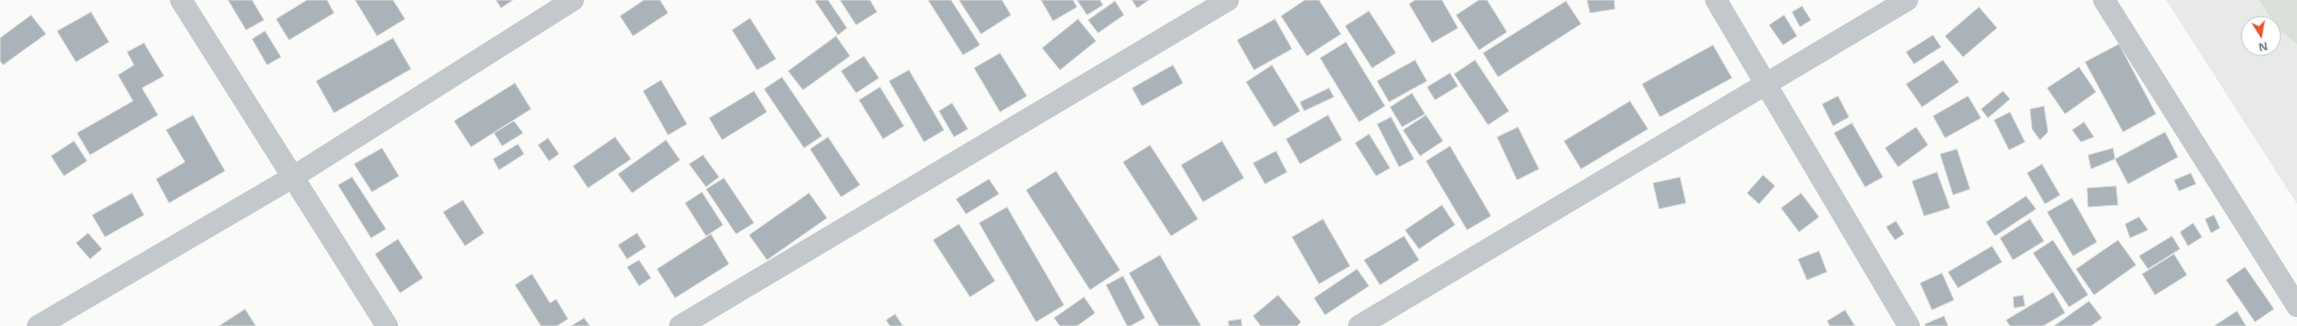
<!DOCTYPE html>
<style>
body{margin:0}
#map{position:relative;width:2297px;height:326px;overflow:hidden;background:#fafaf8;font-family:"Open Sans",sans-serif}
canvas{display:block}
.north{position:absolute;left:2241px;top:16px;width:40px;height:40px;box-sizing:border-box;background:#fff;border:1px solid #c1c8cd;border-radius:50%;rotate:169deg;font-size:11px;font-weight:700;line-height:16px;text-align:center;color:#657683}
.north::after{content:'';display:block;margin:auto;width:14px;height:18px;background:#e4572e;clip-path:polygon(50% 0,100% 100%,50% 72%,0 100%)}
</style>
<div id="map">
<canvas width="2297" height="326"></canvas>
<div class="north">N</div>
</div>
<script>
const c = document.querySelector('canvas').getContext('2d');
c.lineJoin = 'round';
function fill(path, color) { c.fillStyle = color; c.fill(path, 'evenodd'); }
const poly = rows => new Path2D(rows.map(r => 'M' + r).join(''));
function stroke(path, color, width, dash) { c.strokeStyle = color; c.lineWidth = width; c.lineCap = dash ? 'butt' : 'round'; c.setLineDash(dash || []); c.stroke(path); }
fill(poly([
 [2166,0,2297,0,2297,204],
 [2249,24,2273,24,2273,48,2249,48]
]), '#e8e9e9');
fill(poly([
 [2259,0,2297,0,2297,44,2276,26]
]), '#dadfd7');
const building = poly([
 [228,0,252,0,264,20,246,30,228,0],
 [307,0,327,0,334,13,289,40,276,19,307,0],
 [355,0,393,0,405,19,377,36,355,0],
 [496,0,513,0,501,8,496,0],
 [644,0,660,0,668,13,633,36,620,16,644,0],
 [817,0,828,0,847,28,838,35,815,1,817,0],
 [840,0,870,0,877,12,856,25,840,0],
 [928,0,951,0,980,45,963,55,928,0],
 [959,0,1002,0,1011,15,981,34,959,0],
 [1041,0,1073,0,1077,7,1053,21,1041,0],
 [1077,0,1100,0,1103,5,1087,15,1077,0],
 [1132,0,1149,0,1137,8,1132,0],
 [1305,0,1319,0,1341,34,1307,56,1281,16,1305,0],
 [1415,0,1442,0,1458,28,1432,43,1409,4,1415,0],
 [1479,0,1487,0,1507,32,1479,50,1456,15,1479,0],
 [1587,0,1614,0,1615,9,1590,13,1587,0],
 [1115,1,1124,15,1098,33,1088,20,1115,1],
 [1566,1,1581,24,1498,77,1483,53,1566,1],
 [1802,6,1811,20,1800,27,1792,12,1802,6],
 [1979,7,1997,28,1963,57,1945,36,1979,7],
 [1369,11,1396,53,1372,68,1345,26,1369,11],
 [91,12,109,42,76,62,57,31,91,12],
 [31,15,46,34,3,65,0,61,0,38,31,15],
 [1784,15,1797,36,1783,45,1769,25,1784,15],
 [750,18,776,59,757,70,732,30,750,18],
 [1078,19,1096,41,1060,70,1042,48,1078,19],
 [1275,19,1292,49,1254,70,1237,40,1275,19],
 [265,31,281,57,267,65,252,39,265,31],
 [1933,35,1941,47,1914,64,1906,52,1933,35],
 [836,36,850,56,803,90,788,71,836,36],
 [393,38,411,69,334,113,316,81,393,38],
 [1346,42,1385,106,1359,122,1320,58,1346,42],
 [144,43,164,76,142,88,158,115,90,155,77,133,133,101,118,75,134,65,127,52,144,43],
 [2119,44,2156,114,2123,132,2085,62,2119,44],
 [1713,45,1732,78,1660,117,1642,84,1713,45],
 [1000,53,1027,96,1000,112,974,68,1000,53],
 [864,56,879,78,856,93,841,71,864,56],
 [1415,60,1427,81,1389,102,1377,81,1415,60],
 [1475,60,1509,111,1488,125,1454,74,1475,60],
 [1943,60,1959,82,1922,107,1906,84,1943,60],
 [1173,65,1183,83,1142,106,1132,88,1173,65],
 [1272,65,1300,111,1274,127,1246,82,1272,65],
 [2079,67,2096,92,2065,114,2047,88,2079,67],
 [909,70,944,130,924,142,889,81,909,70],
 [1450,73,1458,86,1435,100,1427,87,1450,73],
 [782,77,822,136,804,148,764,89,782,77],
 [661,80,687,124,668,135,643,91,661,80],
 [515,83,531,109,471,147,454,121,515,83],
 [880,87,904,126,883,139,859,100,880,87],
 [1329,88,1334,97,1304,111,1300,102,1329,88],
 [754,91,767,112,722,140,709,118,754,91],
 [2003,91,2010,99,1988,118,1981,109,2003,91],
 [1412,93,1425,114,1402,127,1390,107,1412,93],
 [1838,96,1849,117,1833,126,1822,104,1838,96],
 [1968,96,1981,118,1945,138,1933,116,1968,96],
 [1630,101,1648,129,1581,169,1564,141,1630,101],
 [952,103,968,129,954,137,939,111,952,103],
 [2044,106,2048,132,2040,140,2032,129,2030,109,2044,106],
 [2010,112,2025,142,2009,150,1994,120,2010,112],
 [193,115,225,171,169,203,156,179,185,162,166,130,193,115],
 [1328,115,1342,140,1300,164,1286,139,1328,115],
 [1426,115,1443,141,1420,156,1403,130,1426,115],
 [1391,117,1414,159,1399,167,1377,124,1391,117],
 [514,121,523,133,502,146,494,133,514,121],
 [2084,122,2094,137,2081,142,2072,130,2084,122],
 [1852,123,1883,177,1865,187,1834,133,1852,123],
 [1518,127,1539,169,1517,180,1497,137,1518,127],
 [1916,127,1928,145,1898,167,1885,148,1916,127],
 [2165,132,2178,157,2128,184,2115,159,2165,132],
 [1369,134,1390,168,1376,176,1355,143,1369,134],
 [615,137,631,159,588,188,573,166,615,137],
 [828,137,860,185,841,197,810,149,828,137],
 [548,138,559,154,549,161,538,145,548,138],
 [666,140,680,160,632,193,618,174,666,140],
 [74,141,87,161,64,176,51,156,74,141],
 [1222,141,1244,178,1203,202,1181,165,1222,141],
 [518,144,524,154,499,170,493,159,518,144],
 [1150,145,1198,219,1171,236,1123,162,1150,145],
 [1450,146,1491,216,1467,230,1426,161,1450,146],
 [382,148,399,176,372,192,354,164,382,148],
 [2113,148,2115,159,2091,169,2088,155,2113,148],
 [1957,149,1970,189,1953,195,1940,154,1957,149],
 [1276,151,1287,172,1265,184,1253,163,1276,151],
 [703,155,719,177,706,187,689,164,703,155],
 [2042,164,2060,195,2045,204,2027,173,2042,164],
 [1056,171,1120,270,1090,290,1026,190,1056,171],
 [1937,172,1950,208,1924,216,1912,181,1937,172],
 [2191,173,2196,184,2179,191,2174,180,2191,173],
 [1763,175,1775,186,1759,204,1747,193,1763,175],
 [352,177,386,229,371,238,338,185,352,177],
 [1680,177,1686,203,1659,209,1653,183,1680,177],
 [724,178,754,223,736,234,706,189,724,178],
 [989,179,999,194,966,214,956,199,989,179],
 [2116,186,2118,205,2088,207,2087,188,2116,186],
 [702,192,723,225,706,236,685,203,702,192],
 [132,193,144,215,105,237,92,215,132,193],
 [809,193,827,218,767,260,749,235,809,193],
 [1801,193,1819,217,1799,232,1781,208,1801,193],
 [2026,196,2036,209,1995,236,1986,222,2026,196],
 [2072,198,2097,242,2073,256,2047,212,2072,198],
 [463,200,484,233,465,246,443,212,463,200],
 [1442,205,1455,225,1419,249,1405,230,1442,205],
 [1007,207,1064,305,1036,322,979,223,1007,207],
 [2214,215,2220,228,2211,233,2205,219,2214,215],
 [2139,217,2148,230,2130,238,2125,224,2139,217],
 [1323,219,1350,266,1319,284,1292,237,1323,219],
 [2030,219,2044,241,2013,260,2000,238,2030,219],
 [1896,221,1904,234,1895,240,1886,227,1896,221],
 [2193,223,2202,237,2188,246,2180,232,2193,223],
 [959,224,995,281,970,297,933,240,959,224],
 [88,233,102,249,90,259,76,243,88,233],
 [637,233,646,247,627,259,618,245,637,233],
 [711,234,729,264,675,298,657,269,711,234],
 [1404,236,1419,260,1380,285,1364,260,1404,236],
 [2172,236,2180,249,2148,269,2139,256,2172,236],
 [398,239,423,278,400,293,375,254,398,239],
 [2053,240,2088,295,2069,307,2033,253,2053,240],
 [2118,240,2136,265,2094,295,2076,269,2118,240],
 [1992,246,2002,262,1958,288,1948,272,1992,246],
 [1819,251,1827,272,1807,280,1798,259,1819,251],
 [2174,254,2187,275,2155,295,2142,274,2174,254],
 [1160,255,1201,326,1159,326,1129,273,1160,255],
 [639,260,651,278,639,286,627,267,639,260],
 [2245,267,2274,309,2255,322,2226,280,2245,267],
 [1357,269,1369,286,1325,315,1314,298,1357,269],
 [1942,273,1954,300,1932,310,1920,283,1942,273],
 [532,274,550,303,556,299,568,319,557,326,541,326,515,285,532,274],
 [1123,276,1145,318,1130,326,1127,326,1106,285,1123,276],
 [2053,292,2065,313,2043,326,2010,326,2006,320,2053,292],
 [1278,295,1301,322,1297,326,1261,326,1253,316,1278,295],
 [2023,295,2025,306,2014,308,2013,297,2023,295],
 [1084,297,1095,313,1077,326,1060,326,1054,318,1084,297],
 [2089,301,2102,318,2091,326,2054,326,2089,301],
 [245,309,256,326,219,326,245,309],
 [1845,310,1855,326,1830,326,1827,321,1845,310],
 [2237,311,2246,326,2214,326,2237,311],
 [895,314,903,326,890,326,886,320,895,314],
 [1944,316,1948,326,1925,326,1925,324,1944,316],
 [584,318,590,326,571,326,584,318],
 [1241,319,1242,326,1229,326,1228,321,1241,319]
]);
fill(building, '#aab3b9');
stroke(building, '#dcdcda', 1);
stroke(poly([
 [181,0,387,326],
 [1716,0,1909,326],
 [2104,0,2297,306],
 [38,326,293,177,573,0],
 [680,326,1228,0],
 [1359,326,1907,0]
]), '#c3c8cc', 22);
</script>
